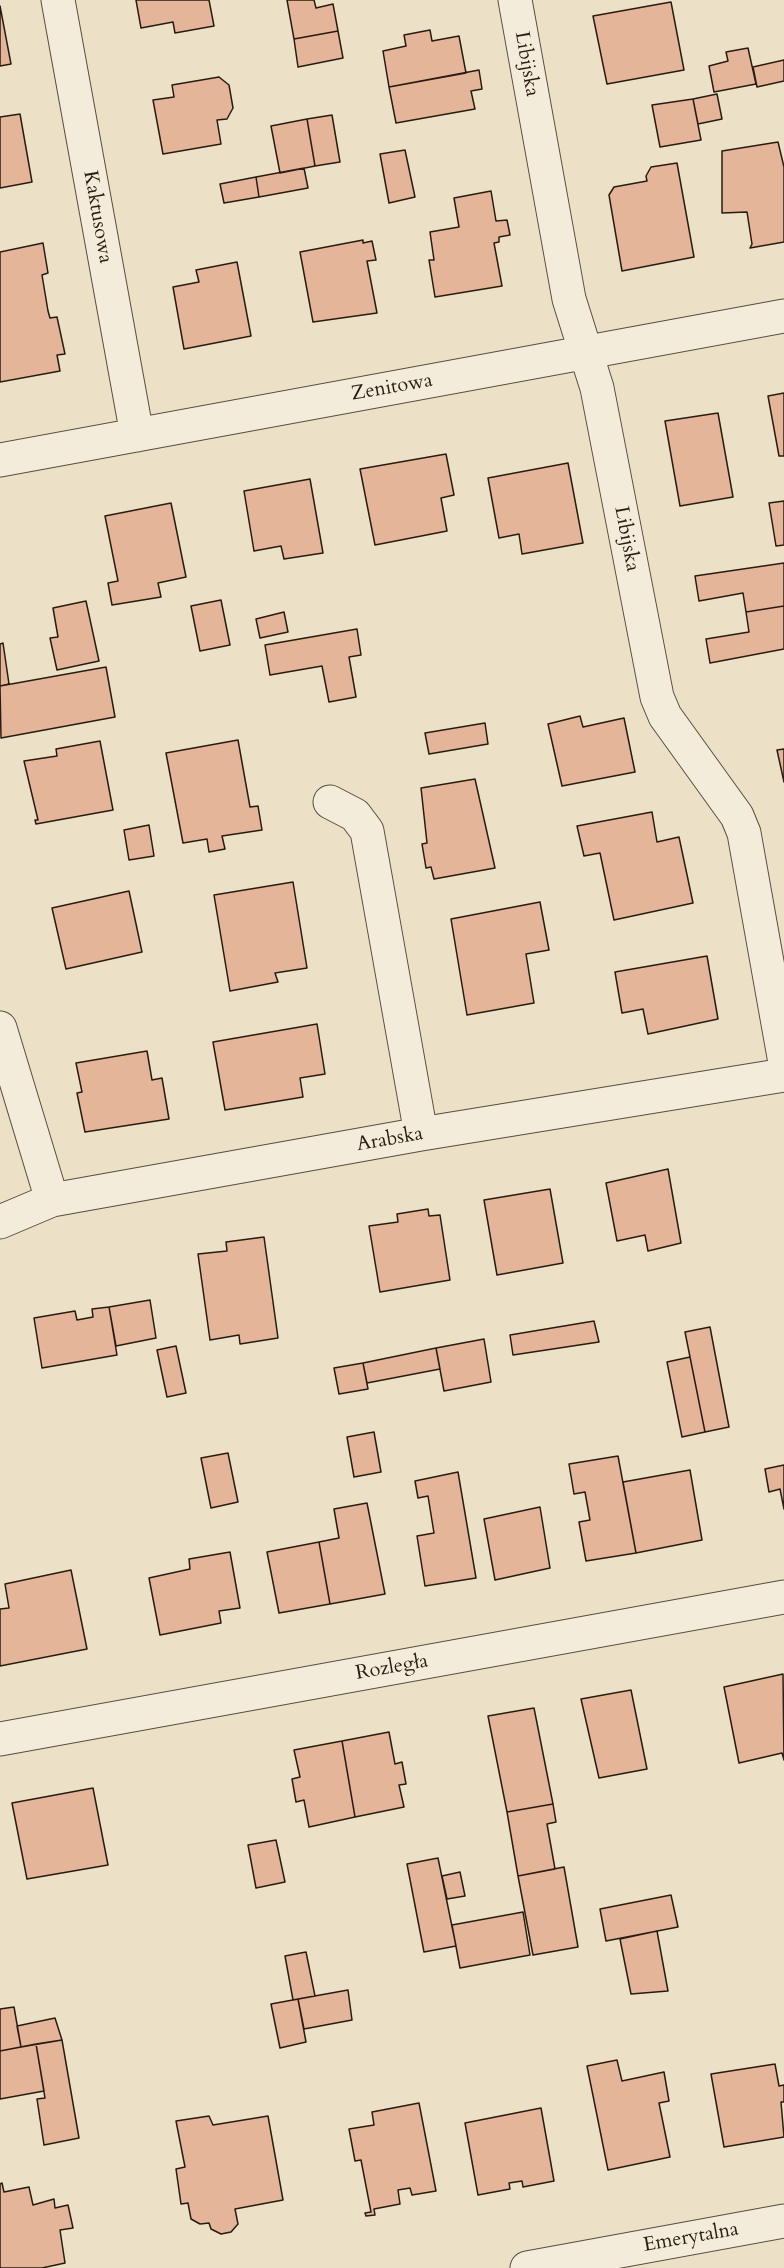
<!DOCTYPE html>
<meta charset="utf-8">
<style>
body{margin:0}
canvas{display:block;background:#ece1c6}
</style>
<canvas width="784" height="2268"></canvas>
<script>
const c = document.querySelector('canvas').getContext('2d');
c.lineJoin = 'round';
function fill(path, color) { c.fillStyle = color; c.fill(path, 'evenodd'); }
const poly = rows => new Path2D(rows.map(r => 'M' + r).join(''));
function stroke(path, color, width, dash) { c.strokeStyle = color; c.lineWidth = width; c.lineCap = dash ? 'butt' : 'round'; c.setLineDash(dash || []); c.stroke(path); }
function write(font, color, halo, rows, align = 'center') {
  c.font = font + ' Cardo,serif'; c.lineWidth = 6; c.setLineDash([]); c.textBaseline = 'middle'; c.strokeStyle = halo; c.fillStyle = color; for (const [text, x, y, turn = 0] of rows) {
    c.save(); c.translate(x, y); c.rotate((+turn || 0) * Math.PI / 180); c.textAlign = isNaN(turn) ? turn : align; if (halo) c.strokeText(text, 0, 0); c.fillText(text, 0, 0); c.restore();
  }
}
const building = poly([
 [136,0,209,0,214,26,175,33,173,22,141,28,136,0],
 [287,0,314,0,316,8,333,4,338,31,294,39,287,0],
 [671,2,684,70,607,84,593,16,671,2],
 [0,6,11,64,0,66,0,6],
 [430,30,432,41,459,36,466,73,389,87,383,51,406,46,404,35,430,30],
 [338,31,343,58,298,67,294,39,338,31],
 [748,48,756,84,714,92,709,66,728,61,726,52,748,48],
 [784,60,784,81,757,87,753,67,784,60],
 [479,70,482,89,471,91,475,109,396,123,389,87,479,70],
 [219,77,229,85,233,108,227,119,217,120,221,144,163,154,153,100,174,97,172,85,219,77],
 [717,94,722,119,698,124,693,99,717,94],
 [693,99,701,140,660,147,652,105,693,99],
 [20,114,32,182,0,188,0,117,20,114],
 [332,115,340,162,315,166,307,119,332,115],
 [307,119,315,166,280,173,271,126,307,119],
 [778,142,784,167,784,242,750,248,752,244,747,212,722,213,722,151,778,142],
 [405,150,415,197,389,203,380,154,405,150],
 [677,163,694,257,622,271,609,195,614,187,647,181,646,176,651,167,677,163],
 [304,168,308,188,259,197,256,177,304,168],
 [256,177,259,197,224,203,220,184,256,177],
 [491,191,496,221,507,220,510,235,499,237,499,242,494,243,502,286,435,297,429,260,434,260,430,232,459,227,454,198,491,191],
 [363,240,363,243,372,241,376,260,367,261,377,313,313,322,300,252,363,240],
 [43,243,48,273,42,275,48,311,50,318,57,317,65,354,57,355,60,371,0,382,0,252,43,243],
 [237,262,251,336,184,349,173,287,199,282,196,270,237,262],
 [784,393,784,456,779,456,768,396,784,393],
 [718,413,733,497,680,506,665,421,718,413],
 [446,454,454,495,441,498,447,531,375,545,360,469,446,454],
 [568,463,583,543,522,554,519,534,499,538,488,478,568,463],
 [310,479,323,553,284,559,281,546,254,551,244,491,310,479],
 [784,501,784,545,776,546,769,503,784,501],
 [171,503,186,577,158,583,161,597,112,605,108,583,118,581,105,516,171,503],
 [784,563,784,606,746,612,743,593,699,601,695,576,784,563],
 [221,600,230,645,200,651,191,606,221,600],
 [86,601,99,661,57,670,50,638,58,637,53,608,86,601],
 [784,606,784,649,710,663,706,639,749,632,746,612,784,606],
 [284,612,288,632,260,638,256,619,284,612],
 [357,629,361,655,349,657,356,697,329,702,322,666,270,675,265,645,357,629],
 [3,643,9,684,0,686,0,644,3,643],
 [106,667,115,717,1,738,0,686,106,667],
 [580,716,583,727,624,718,635,772,562,786,548,724,580,716],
 [485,723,488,744,429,754,425,733,485,723],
 [238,740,250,807,258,806,262,830,222,836,225,849,209,852,207,839,183,843,166,753,238,740],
 [100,741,113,810,36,824,35,820,38,820,24,761,57,756,56,749,100,741],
 [784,749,784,782,777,750,784,749],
 [475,779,495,868,434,879,431,867,426,868,422,844,427,843,421,788,475,779],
 [652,812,657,842,679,837,693,903,614,920,600,853,584,856,577,826,652,812],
 [149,825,154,856,129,860,124,830,149,825],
 [293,882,307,968,275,973,278,982,230,991,214,895,293,882],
 [129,891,142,952,66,969,52,908,129,891],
 [540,902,549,950,526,954,534,1003,467,1015,451,919,540,902],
 [707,956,718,1019,648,1034,643,1009,622,1013,615,972,707,956],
 [317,1024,325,1074,300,1078,303,1097,225,1110,213,1042,317,1024],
 [147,1051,152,1080,162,1078,169,1119,85,1132,77,1093,82,1092,76,1063,147,1051],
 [668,1169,681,1243,648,1251,645,1235,617,1241,606,1183,668,1169],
 [550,1189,563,1263,497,1275,484,1200,550,1189],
 [428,1209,429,1216,440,1215,450,1280,380,1292,369,1226,398,1222,397,1214,428,1209],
 [264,1237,278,1338,240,1344,239,1335,210,1340,198,1254,227,1251,226,1242,264,1237],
 [150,1300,156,1338,116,1346,109,1307,150,1300],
 [109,1307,117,1355,42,1368,34,1318,75,1311,77,1320,93,1317,92,1309,109,1307],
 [594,1321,599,1342,513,1355,510,1335,594,1321],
 [710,1327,729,1427,705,1432,685,1332,710,1327],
 [484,1339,491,1382,444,1391,436,1348,484,1339],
 [176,1346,186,1393,167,1397,157,1350,176,1346],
 [436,1348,440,1369,367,1383,363,1363,436,1348],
 [690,1357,705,1432,682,1437,667,1362,690,1357],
 [363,1363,368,1389,339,1394,334,1368,363,1363],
 [374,1432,381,1472,354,1477,347,1437,374,1432],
 [228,1453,238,1502,211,1508,201,1458,228,1453],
 [618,1456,636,1553,586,1561,579,1522,590,1520,585,1492,574,1494,569,1464,618,1456],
 [784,1465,784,1509,780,1489,769,1492,765,1469,784,1465],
 [690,1470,702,1540,636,1553,623,1482,690,1470],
 [458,1472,476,1578,425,1586,417,1536,434,1533,428,1496,418,1498,415,1481,458,1472],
 [367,1503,385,1594,330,1604,319,1542,339,1538,334,1509,367,1503],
 [540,1507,550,1568,495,1580,484,1519,540,1507],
 [319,1542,330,1604,279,1613,267,1552,319,1542],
 [230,1552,240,1608,219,1611,221,1623,160,1635,149,1578,190,1569,189,1559,230,1552],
 [71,1570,87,1649,0,1666,0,1609,9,1608,5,1584,71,1570],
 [783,1674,784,1760,782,1753,739,1763,724,1687,783,1674],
 [631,1690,647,1769,599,1778,581,1699,631,1690],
 [534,1708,553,1804,507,1812,488,1716,534,1708],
 [389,1732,395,1764,402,1762,406,1784,399,1785,404,1807,355,1817,342,1741,389,1732],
 [342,1741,355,1817,309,1827,304,1800,296,1802,292,1779,300,1777,294,1750,342,1741],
 [93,1788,108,1865,27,1879,12,1803,93,1788],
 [553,1804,556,1822,547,1824,555,1869,518,1876,507,1812,553,1804],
 [276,1840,285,1882,256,1888,248,1845,276,1840],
 [438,1858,456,1946,424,1952,407,1864,438,1858],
 [564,1867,578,1947,533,1955,518,1876,564,1867],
 [460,1872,465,1896,447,1899,442,1876,460,1872],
 [671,1895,678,1927,606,1941,600,1909,671,1895],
 [523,1912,530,1955,460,1968,452,1925,523,1912],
 [657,1931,668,1991,631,1994,620,1939,657,1931],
 [306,1952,315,1996,293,2000,285,1956,306,1952],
 [348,1990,352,2020,304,2029,298,1999,348,1990],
 [298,1999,306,2042,280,2048,271,2004,298,1999],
 [14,2007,21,2047,0,2051,0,2009,14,2007],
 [55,2018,62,2040,21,2047,17,2026,55,2018],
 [62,2040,79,2138,44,2145,37,2099,45,2098,36,2044,62,2040],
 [36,2044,44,2091,0,2099,0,2051,36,2044],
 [617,2060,622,2081,664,2072,669,2101,659,2103,670,2157,608,2170,587,2066,617,2060],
 [775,2064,779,2086,784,2085,784,2102,781,2102,784,2137,724,2147,711,2074,775,2064],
 [419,2103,436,2191,412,2195,410,2188,398,2190,400,2204,374,2209,375,2215,366,2216,365,2213,371,2212,361,2160,355,2161,349,2129,374,2125,372,2112,419,2103],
 [541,2108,554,2181,523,2187,522,2181,509,2183,510,2189,478,2195,465,2123,541,2108],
 [209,2116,213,2125,268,2116,283,2200,235,2209,238,2224,231,2232,221,2234,211,2229,209,2223,200,2224,191,2219,188,2203,181,2204,176,2169,185,2167,176,2121,209,2116],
 [2,2183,4,2192,29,2187,33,2205,54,2199,55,2208,68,2205,73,2228,60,2230,65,2263,42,2268,0,2268,0,2184,2,2183]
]);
fill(building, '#e5b59a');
stroke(building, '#291b12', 1.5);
const minor = poly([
 [58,0,137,435],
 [515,0,569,299,597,388,657,697,665,716,737,816,744,833,784,1057],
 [0,460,784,316],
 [330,802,355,815,367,831,421,1134],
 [0,1028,52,1200],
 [0,1222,52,1200,421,1134,784,1075],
 [0,1739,784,1597],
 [527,2268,784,2221]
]);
stroke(minor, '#5a4c3f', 35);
stroke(minor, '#f3ecda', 33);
write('20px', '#291b12', '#f3ecda', [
 ["Libijska",526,64,80],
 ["Kaktusowa",97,217,80],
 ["Zenitowa",392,388,-10],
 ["Libijska",626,539,79],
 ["Arabska",390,1140,-10],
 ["Rozległa",392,1668,-10],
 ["Emerytalna",691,2238,-10]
]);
</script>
